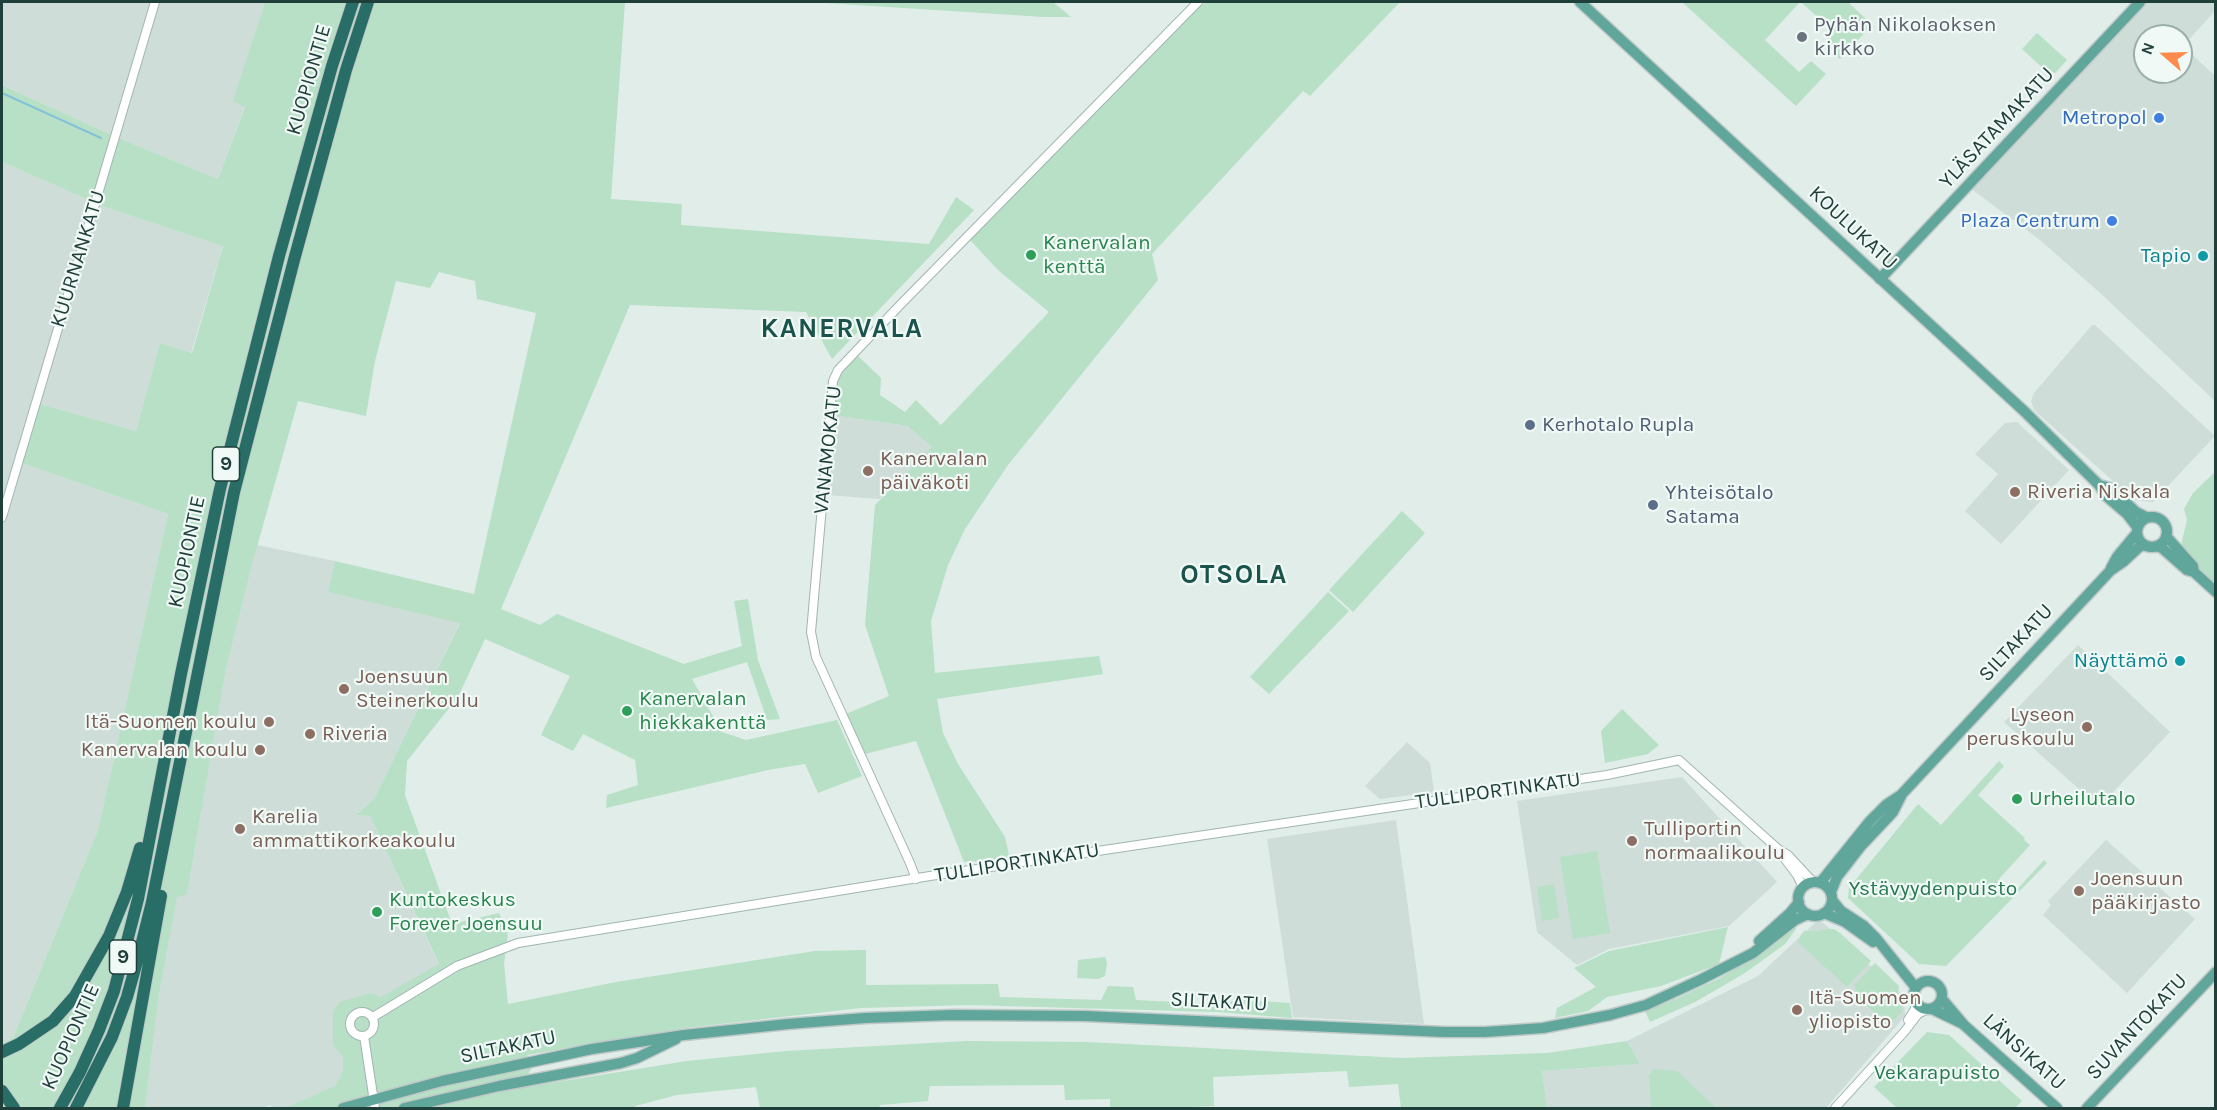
<!DOCTYPE html>
<meta charset="utf-8">
<style>
body{margin:0}
#map{position:relative;width:2217px;height:1110px;overflow:hidden;background:#e0ede8;font-family:Karla,sans-serif}
canvas{display:block}
.frame{position:absolute;inset:0;border:3px solid #1f3f3a;pointer-events:none}
.north{position:absolute;left:2133px;top:24px;width:60px;height:60px;box-sizing:border-box;background:#f1f9f6;border:2px solid #9dafab;border-radius:50%;rotate:290deg;font-size:16px;font-weight:700;line-height:24px;text-align:center;color:#1f3f3a}
.north::after{content:'';display:block;margin:auto;width:21px;height:27px;background:#fe8a4d;clip-path:polygon(50% 0,100% 100%,50% 72%,0 100%)}
</style>
<div id="map">
<canvas width="2217" height="1110"></canvas>
<div class="frame"></div>
<div class="north">N</div>
</div>
<script>
const c = document.querySelector('canvas').getContext('2d');
c.lineJoin = 'round';
function fillPath(path, color) { c.fillStyle = color; c.fill(path, 'evenodd'); }
const toPath = rows => new Path2D(rows.map(r => 'M' + r).join(''));
function trace(path, color, width, dash) { c.strokeStyle = color; c.lineWidth = width; c.lineCap = dash ? 'butt' : 'round'; c.setLineDash(dash || []); c.stroke(path); }
function write(font, color, halo, rows, align = 'center') {
  c.font = font + ' Karla,sans-serif'; c.lineWidth = 4.5; c.setLineDash([]); c.textBaseline = 'middle'; c.strokeStyle = halo; c.fillStyle = color; for (const [text, x, y, turn = 0] of rows) {
    c.save(); c.translate(x, y); c.rotate((+turn || 0) * Math.PI / 180); c.textAlign = isNaN(turn) ? turn : align; if (halo) c.strokeText(text, 0, 0); c.fillText(text, 0, 0); c.restore();
  }
}
fillPath(toPath([
 [2,2,265,2,234,101,245,106,218,179,114,136,2,85],
 [2145,2,2215,2,2215,11,2183,46,2215,76,2215,401,2098,291,2040,240,1970,188],
 [2145,36,2181,36,2181,72,2145,72],
 [2,162,105,207,223,245,191,353,160,343,136,431,36,403,19,462,168,514,98,830,13,1038,2,1043],
 [2092,325,2095,325,2215,436,2153,502,2134,500,2034,410,2031,401,2034,393],
 [832,415,908,426,933,447,880,499,826,495],
 [2017,422,2069,470,2001,544,1965,511,1998,474,1975,454,2005,423],
 [257,545,335,561,328,592,460,622,374,799,356,815,370,816,439,965,381,998,343,1057,343,1071,335,1087,285,1108,273,1108,270,1105,262,1108,145,1108,159,995,177,896,187,893,226,669],
 [2078,645,2170,732,2099,807,2004,722],
 [1407,742,1430,763,1434,792,1380,799,1365,786],
 [1682,777,1777,882,1729,926,1609,949,1577,965,1537,932,1517,801],
 [1396,820,1424,1024,1293,1017,1267,839],
 [2106,840,2195,919,2127,993,2043,915,2051,905,2048,901],
 [1819,919,1904,996,1905,1016,1826,1108,1547,1108,1542,1071,1640,1064,1627,1041,1758,976]
]), '#ceddd8');
fillPath(toPath([
 [265,2,625,2,611,199,682,204,681,225,929,244,956,197,974,210,832,359,806,312,630,305,501,609,540,625,557,614,684,664,742,646,734,601,748,599,758,660,780,719,767,720,747,662,692,679,722,732,746,740,837,720,862,776,818,793,805,764,768,770,606,808,607,795,638,785,635,760,583,734,573,751,541,735,570,676,485,639,458,697,407,761,405,795,452,924,499,913,508,935,504,963,508,1004,616,982,815,951,866,950,866,985,998,984,1000,997,1101,1000,1108,986,1133,987,1136,1000,1215,1004,1244,1000,1290,1003,1292,1018,1218,1012,969,1005,861,1008,686,1028,527,1055,534,1064,520,1088,687,1061,786,1051,966,1041,1087,1042,1402,1058,1547,1053,1627,1041,1640,1064,1542,1071,1547,1108,1401,1108,1398,1084,1349,1087,1347,1071,1213,1077,1214,1106,1161,1108,1110,1108,1110,1099,1065,1100,1064,1085,930,1086,928,1101,880,1105,879,1108,760,1108,756,1087,677,1095,635,1106,635,1108,285,1108,335,1086,343,1071,343,1057,333,1045,333,1011,340,1002,371,993,381,997,439,964,370,816,356,815,374,799,460,623,328,592,335,561,474,594,536,313,477,299,475,281,439,272,430,288,396,281,375,361,366,416,298,401,253,561,226,669,187,894,177,897,159,995,145,1108,2,1108,2,1043,13,1038,98,830,168,514,19,462,36,403,136,431,160,343,192,353,223,246,105,207,2,162,2,85,114,136,218,179,245,107,233,101],
 [810,2,1053,2,1071,17,1044,17],
 [1206,2,1400,2,1310,96,1303,91,1152,254,1158,280,1008,465,965,529,948,565,931,621,935,673,1099,656,1103,674,937,699,943,733,958,764,1005,837,1010,859,964,862,916,741,865,754,846,714,889,696,865,625,875,505,932,447,908,426,832,415,834,387,842,372,857,355,881,378,880,395,905,412,916,400,941,425,1049,312,999,271,970,240,1192,13],
 [1682,2,1800,2,1765,40,1799,72,1811,61,1826,74,1796,106],
 [1801,2,1848,2,1872,25,1840,59,1825,45,1835,33],
 [2037,33,2067,60,2055,73,2046,71,2022,49],
 [2215,472,2215,583,2180,550,2187,520,2184,509,2193,493],
 [1402,511,1425,533,1353,612,1329,590],
 [1328,592,1349,611,1269,694,1250,677],
 [1622,709,1659,745,1648,754,1605,763,1601,731],
 [1999,761,2004,766,1978,795,2025,838,2024,840,2030,845,1999,879,2014,893,2044,860,2047,863,1946,966,1919,964,1848,898,1849,888,1918,804,1941,825],
 [1597,851,1610,933,1573,939,1560,857],
 [1554,884,1559,918,1542,921,1537,887],
 [1794,925,1796,929,1785,944,1745,973,1695,1002,1650,1022,1645,1011,1676,999,1720,978,1760,953],
 [1728,927,1719,964,1661,986,1607,997,1588,1011,1555,1018,1557,1008,1596,987,1574,968,1609,951],
 [1826,929,1834,929,1840,933,1871,961,1847,987,1798,942,1800,936,1804,931,1818,931],
 [1105,957,1107,963,1105,976,1098,979,1077,978,1078,960],
 [1875,963,1899,986,1898,995,1857,992,1854,986],
 [1854,996,1899,999,1902,1011,1886,1029,1884,1026,1886,1023,1861,1000,1858,1003,1853,999],
 [1927,1032,1949,1035,2022,1101,2015,1108,1897,1108,1874,1087],
 [1654,1069,1677,1071,1715,1107,1714,1108,1651,1108,1649,1075]
]), '#b7e0c6');
trace(toPath([
 [2,93,101,138]
]), '#83c2d7', 2);
const minor = toPath([
 [2,517,155,2],
 [1782,855,1797,875,1803,887],
 [916,879,910,863,816,657,811,632,833,381,838,370,901,304,1198,2],
 '350 1024a12 12 0 1 1 24 0a12 12 0 1 1-24 0Z',
 [373,1017,457,966,518,943,930,876,1607,775,1679,760,1778,849,1788,855,1813,882],
 [1908,1020,1915,1009,1915,1002],
 [364,1036,375,1108],
 [1835,1108,1905,1031,1918,1014,1928,1009]
]);
const major = toPath([
 [1580,2,2024,411,2099,485,2105,495,2127,514,2137,527],
 [1880,279,2140,2],
 [2099,485,2111,488,2136,512,2146,517],
 '2137 532a15 15 0 1 1 30 0a15 15 0 1 1-30 0Z',
 [2166,536,2193,566,2194,572,2216,592],
 [2157,546,2162,548,2187,570,2194,572],
 [2111,568,2117,557,2136,534],
 '1798 899a17 17 0 1 1 34 0a17 17 0 1 1-34 0Z',
 [1820,883,1870,821,1886,805,1901,795,2110,571,2123,562,2138,548,2143,545],
 [1831,892,1837,877,1861,846,1893,812,1901,796],
 [1832,900,1841,911,1864,926,1876,938,1916,988],
 [1824,913,1845,922,1873,942],
 [1759,941,1790,913,1799,902],
 '1914 995a14 14 0 1 1 28 0a14 14 0 1 1-28 0Z',
 [1942,999,1964,1025,2057,1108],
 [1932,1009,1961,1023],
 [343,1108,442,1081,592,1049,684,1035,788,1024,865,1018,953,1015,1085,1016,1444,1032,1485,1032,1543,1028,1610,1015,1646,1005,1700,980,1753,953,1795,920,1808,914],
 [404,1108,499,1086,621,1063,637,1058,676,1039],
 [2087,1108,2216,972]
]);
const highway = toPath([
 [2,1052,19,1044,53,1021,75,996,109,936,127,892,140,848],
 [2,1091,14,1108],
 [60,1108,80,1072,99,1030,114,991,124,953,138,899,181,674,220,489,279,256,332,66,353,2],
 [76,1108,112,1037,127,997,138,958,152,902,234,492,294,260,346,70,368,2],
 [123,1108,161,896]
]);
trace(minor, '#a2b5b0', 10);
trace(major, '#c0c9c8', 13);
trace(highway, '#c0c9c8', 14);
trace(minor, '#fff', 8);
trace(major, '#61a69b', 10);
trace(highway, '#286e66', 12);
for (const [x, y, r, color] of [
 [1802,37,6,"#6b7280"],
 [2159,118,6,"#3f7fe0"],
 [2112,221,6,"#3f7fe0"],
 [1031,255,6,"#2e9e5b"],
 [2203,256,6,"#0f9aa8"],
 [1530,425,6,"#5c6f8a"],
 [868,471,6,"#8d6e63"],
 [2015,492,6,"#8d6e63"],
 [1653,505,6,"#5c6f8a"],
 [2180,661,6,"#0f9aa8"],
 [344,689,6,"#8d6e63"],
 [627,711,6,"#2e9e5b"],
 [269,722,6,"#8d6e63"],
 [2087,727,6,"#8d6e63"],
 [310,734,6,"#8d6e63"],
 [260,750,6,"#8d6e63"],
 [2017,799,6,"#2e9e5b"],
 [240,829,6,"#8d6e63"],
 [1632,841,6,"#8d6e63"],
 [2079,891,6,"#8d6e63"],
 [377,912,6,"#2e9e5b"],
 [1797,1010,6,"#8d6e63"]
]) { const dot = new Path2D(); dot.arc(x, y, r, 0, 2 * Math.PI); c.fillStyle = color; c.fill(dot); trace(dot, '#f1f9f6', 2); }
for (const [x, y, w] of [
 [226,464,27],
 [123,957,27]
]) { const box = new Path2D(); box.roundRect(x - w / 2, y - 17, w, 34, 4.5); c.fillStyle = '#f1f9f6'; c.fill(box); trace(box, '#1f3f3a', 1.5); }
write('bold 20px', '#1f3f3a', null, [
 ["9",226,464],
 ["9",123,957]
]);
write('21px', '#5b616d', '#f1f9f6', [
 ["Pyhän Nikolaoksen",1814,25],
 ["kirkko",1814,49]
], 'left');
write('21px', '#1f3f3a', '#f1f9f6', [
 ["KUOPIONTIE",309,80,-74],
 ["YLÄSATAMAKATU",1997,128,-47],
 ["KOULUKATU",1853,228,43],
 ["KUURNANKATU",78,259,-73],
 ["VANAMOKATU",828,450,-84],
 ["KUOPIONTIE",187,552,-78],
 ["SILTAKATU",2016,643,-47],
 ["TULLIPORTINKATU",1498,791,-8],
 ["TULLIPORTINKATU",1017,863,-9],
 ["SILTAKATU",1219,1002,3],
 ["SUVANTOKATU",2137,1027,-47],
 ["KUOPIONTIE",71,1037,-66],
 ["SILTAKATU",508,1047,-12],
 ["LÄNSIKATU",2024,1052,42]
]);
write('21px', '#366cbe', '#f1f9f6', [
 ["Metropol",2147,118],
 ["Plaza Centrum",2100,221]
], 'right');
write('21px', '#27864d', '#f1f9f6', [
 ["Kanervalan",1043,243],
 ["kenttä",1043,267],
 ["Kanervalan",639,699],
 ["hiekkakenttä",639,723],
 ["Urheilutalo",2029,799],
 ["Kuntokeskus",389,900],
 ["Forever Joensuu",389,924]
], 'left');
write('21px', '#0d838f', '#f1f9f6', [
 ["Tapio",2191,256],
 ["Näyttämö",2168,661]
], 'right');
write('21px', '#4e5e75', '#f1f9f6', [
 ["Kerhotalo Rupla",1542,425],
 ["Yhteisötalo",1665,493],
 ["Satama",1665,517]
], 'left');
write('21px', '#785e54', '#f1f9f6', [
 ["Kanervalan",880,459],
 ["päiväkoti",880,483],
 ["Riveria Niskala",2027,492],
 ["Joensuun",356,677],
 ["Steinerkoulu",356,701],
 ["Lyseon",2075,715,"right"],
 ["peruskoulu",2075,739,"right"],
 ["Itä-Suomen koulu",257,722,"right"],
 ["Riveria",322,734],
 ["Kanervalan koulu",248,750,"right"],
 ["Karelia",252,817],
 ["ammattikorkeakoulu",252,841],
 ["Tulliportin",1644,829],
 ["normaalikoulu",1644,853],
 ["Joensuun",2091,879],
 ["pääkirjasto",2091,903],
 ["Itä-Suomen",1809,998],
 ["yliopisto",1809,1022]
], 'left');
write('21px', '#26794f', '#f1f9f6', [
 ["Ystävyydenpuisto",1933,889],
 ["Vekarapuisto",1937,1073]
]);
c.letterSpacing = '1.5px';
write('bold 27px', '#19534b', '#f1f9f6', [
 ["KANERVALA",842,329],
 ["OTSOLA",1234,575]
]);
c.letterSpacing = '0px';
</script>
